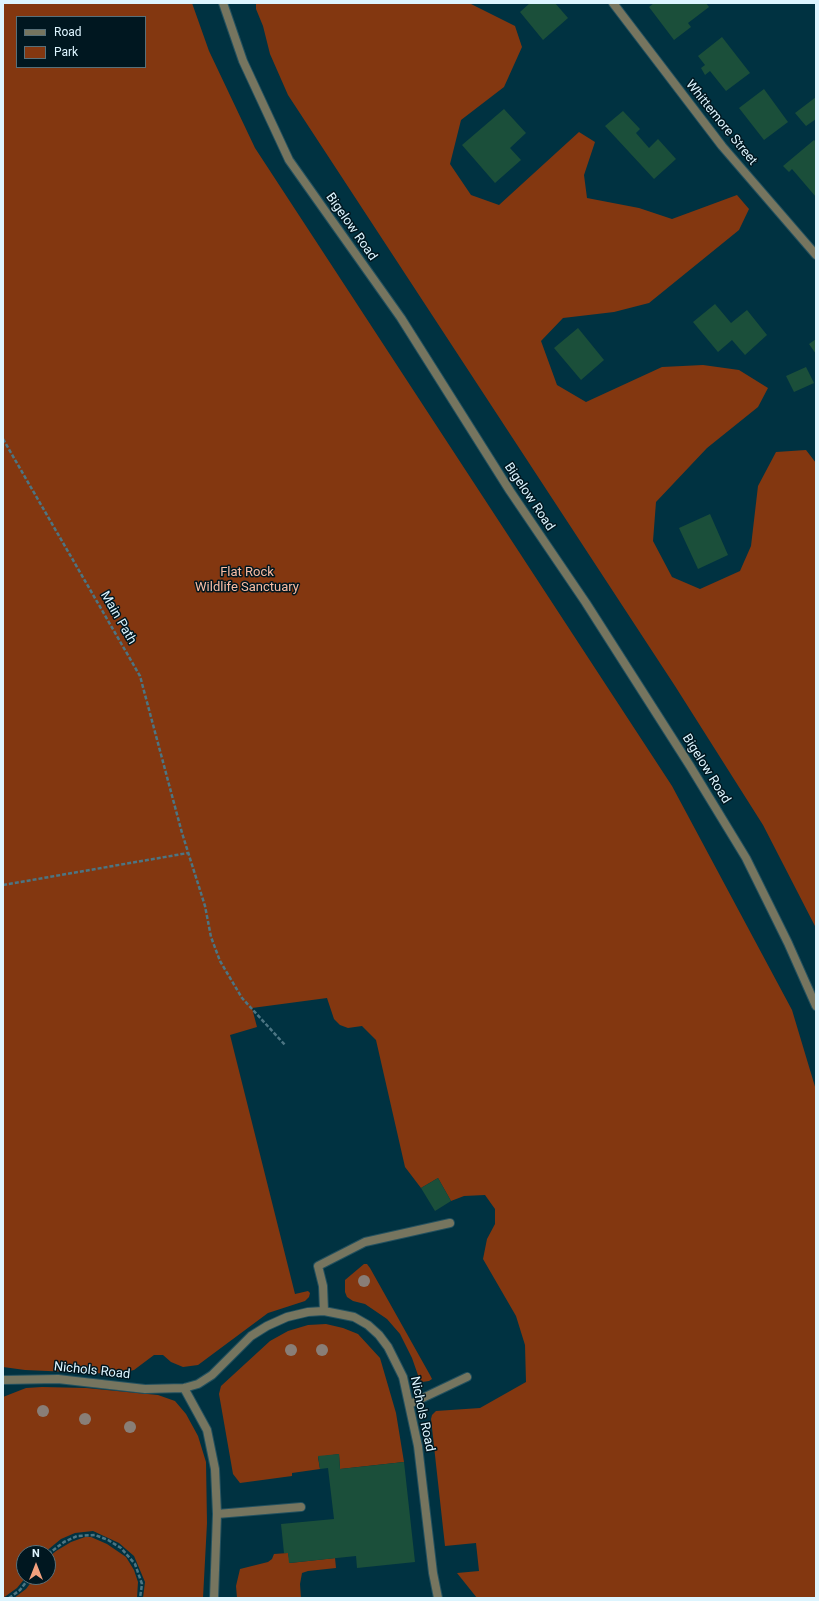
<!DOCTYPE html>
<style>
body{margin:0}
#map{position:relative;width:819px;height:1601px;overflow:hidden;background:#003241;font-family:Roboto,sans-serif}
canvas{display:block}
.frame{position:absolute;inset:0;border:4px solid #ddf5ff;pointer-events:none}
.legend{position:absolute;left:16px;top:16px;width:130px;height:52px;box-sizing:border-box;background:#001720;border:1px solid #587079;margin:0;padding:5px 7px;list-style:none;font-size:12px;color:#ddf5ff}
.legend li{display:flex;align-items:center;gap:8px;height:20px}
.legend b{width:20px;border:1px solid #587079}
.north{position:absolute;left:16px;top:1545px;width:40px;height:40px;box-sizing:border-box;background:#001720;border:1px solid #587079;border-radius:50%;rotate:0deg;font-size:11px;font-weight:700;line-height:16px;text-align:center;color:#ddf5ff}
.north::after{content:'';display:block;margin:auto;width:14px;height:18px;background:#f2a17e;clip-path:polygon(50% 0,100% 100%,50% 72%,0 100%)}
</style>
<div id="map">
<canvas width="819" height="1601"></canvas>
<div class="frame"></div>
<ul class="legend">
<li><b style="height:5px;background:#76755f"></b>Road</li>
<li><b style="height:11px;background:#833710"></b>Park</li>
</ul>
<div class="north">N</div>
</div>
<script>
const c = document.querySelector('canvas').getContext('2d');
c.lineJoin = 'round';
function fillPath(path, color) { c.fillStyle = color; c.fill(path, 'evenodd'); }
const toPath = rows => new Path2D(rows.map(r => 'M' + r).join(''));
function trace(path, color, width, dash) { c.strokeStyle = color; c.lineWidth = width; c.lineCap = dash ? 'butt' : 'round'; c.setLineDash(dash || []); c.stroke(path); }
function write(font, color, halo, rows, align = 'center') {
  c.font = font + ' Roboto,sans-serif'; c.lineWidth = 3; c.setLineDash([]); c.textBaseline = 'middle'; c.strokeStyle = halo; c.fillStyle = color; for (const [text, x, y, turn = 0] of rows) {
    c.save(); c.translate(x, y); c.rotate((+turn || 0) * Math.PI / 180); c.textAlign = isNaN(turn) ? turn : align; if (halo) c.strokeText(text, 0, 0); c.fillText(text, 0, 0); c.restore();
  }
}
fillPath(toPath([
 [3,3,192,3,209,51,255,148,672,786,792,1010,816,1090,816,1598,477,1598,457,1573,479,1571,476,1543,445,1546,431,1419,432,1415,436,1411,480,1408,526,1382,525,1345,516,1316,483,1259,487,1239,495,1224,495,1209,485,1195,464,1196,451,1201,438,1178,421,1188,405,1167,376,1040,362,1026,348,1028,340,1025,334,1019,327,998,252,1008,257,1027,230,1035,295,1294,308,1291,310,1293,309,1297,305,1301,268,1313,198,1365,183,1367,171,1362,163,1355,154,1355,134,1370,116,1374,25,1370,3,1367],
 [17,17,145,17,145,67,17,67],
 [256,3,469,3,515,26,522,47,504,87,461,120,450,164,471,195,499,205,579,132,595,142,584,175,587,198,639,208,672,219,737,195,749,209,739,230,649,303,614,312,563,318,541,341,557,385,586,402,662,367,703,365,739,370,768,388,758,407,707,448,656,502,653,541,672,577,700,589,740,571,751,546,758,486,776,452,806,450,816,463,816,928,763,825,675,686,288,95,270,54,263,26,256,9],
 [364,1264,367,1264,370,1268,430,1375,432,1379,429,1381,422,1382,419,1378,412,1358,400,1334,387,1319,365,1304,353,1301,347,1297,345,1292,345,1280],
 [326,1324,343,1328,358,1334,380,1358,396,1413,404,1462,340,1469,339,1454,318,1457,320,1469,292,1473,292,1476,240,1483,233,1474,219,1394,221,1386,270,1341,288,1331,308,1325],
 [42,1387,86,1388,158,1395,175,1401,186,1414,198,1436,206,1462,207,1523,203,1598,143,1598,145,1582,134,1556,119,1543,93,1531,75,1533,61,1539,44,1553,24,1553,24,1577,26,1577,17,1588,3,1598,3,1397,26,1388],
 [85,1537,91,1537,107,1544,126,1557,134,1570,138,1582,137,1598,14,1598,26,1589,35,1577,48,1577,48,1558,56,1551,71,1542],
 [288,1553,290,1563,335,1558,336,1568,308,1571,302,1573,300,1584,301,1598,237,1598,236,1586,240,1569,268,1562,272,1559,274,1554]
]), '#833710');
fillPath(toPath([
 [530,3,555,3,568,18,543,40,520,12],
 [654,3,706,3,709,7,688,23,691,27,674,40,649,7],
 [722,37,750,73,726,91,710,71,705,75,701,68,705,65,698,56],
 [764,89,788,122,764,140,739,108],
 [816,97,816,119,806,126,795,113],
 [504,109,526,133,510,148,521,160,495,183,462,145],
 [623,111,640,129,636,133,649,148,658,139,676,159,654,179,605,126],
 [814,140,816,142,816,197,792,169,789,172,783,166],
 [715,304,731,323,747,310,767,335,745,355,732,340,718,352,693,322],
 [578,328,604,360,581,380,554,348],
 [816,339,816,354,809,344],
 [806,367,814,383,794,392,786,376],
 [710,514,728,555,698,569,679,528],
 [438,1178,451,1201,435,1211,421,1188],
 [339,1454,340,1469,404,1462,415,1562,357,1568,356,1556,289,1563,288,1553,284,1553,281,1524,334,1519,328,1468,320,1469,318,1456]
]), '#1b4f3a');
const lane = toPath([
 [324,1311,323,1286,318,1266,365,1242,450,1223],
 [3,1380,58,1379,145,1389,184,1388,198,1384,212,1375,251,1336,267,1326,287,1317,308,1312,324,1311,354,1317,368,1325,379,1335,388,1347,403,1377,418,1446,433,1573,438,1598],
 [184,1388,207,1430,215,1469,217,1514,214,1598],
 [410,1404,467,1377],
 [217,1514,301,1507]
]);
const street = toPath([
 [223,3,243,61,289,160,401,318,510,491,586,603,690,766,746,858,788,943,816,1006],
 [613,3,722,146,816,255]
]);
trace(lane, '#23515f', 10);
trace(street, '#23515f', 10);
trace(toPath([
 [3,439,140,676,182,833,205,906,211,937,220,961,242,998,285,1045],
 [3,885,188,853],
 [48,1554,64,1542,77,1536,95,1535,108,1540,121,1548,135,1564,142,1584,140,1598],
 [9,1598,20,1590,30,1577]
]), '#4c7583', 2.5, [4, 2]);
trace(lane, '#76755f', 8);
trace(street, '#76755f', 8);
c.fillStyle = '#897e77';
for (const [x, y] of [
 [364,1281],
 [291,1350],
 [322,1350],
 [43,1411],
 [85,1419],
 [130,1427]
]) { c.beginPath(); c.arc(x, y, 6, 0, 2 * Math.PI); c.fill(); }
write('13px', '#ddf5ff', '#001720', [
 ["Whittemore Street",721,123,51],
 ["Bigelow Road",351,227,55],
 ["Bigelow Road",529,497,56],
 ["Main Path",118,618,60],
 ["Bigelow Road",706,769,58],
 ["Nichols Road",92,1371,6],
 ["Nichols Road",422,1414,78]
]);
write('13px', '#f9bda4', '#001720', [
 ["Flat Rock",247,573],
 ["Wildlife Sanctuary",247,588]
]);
</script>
